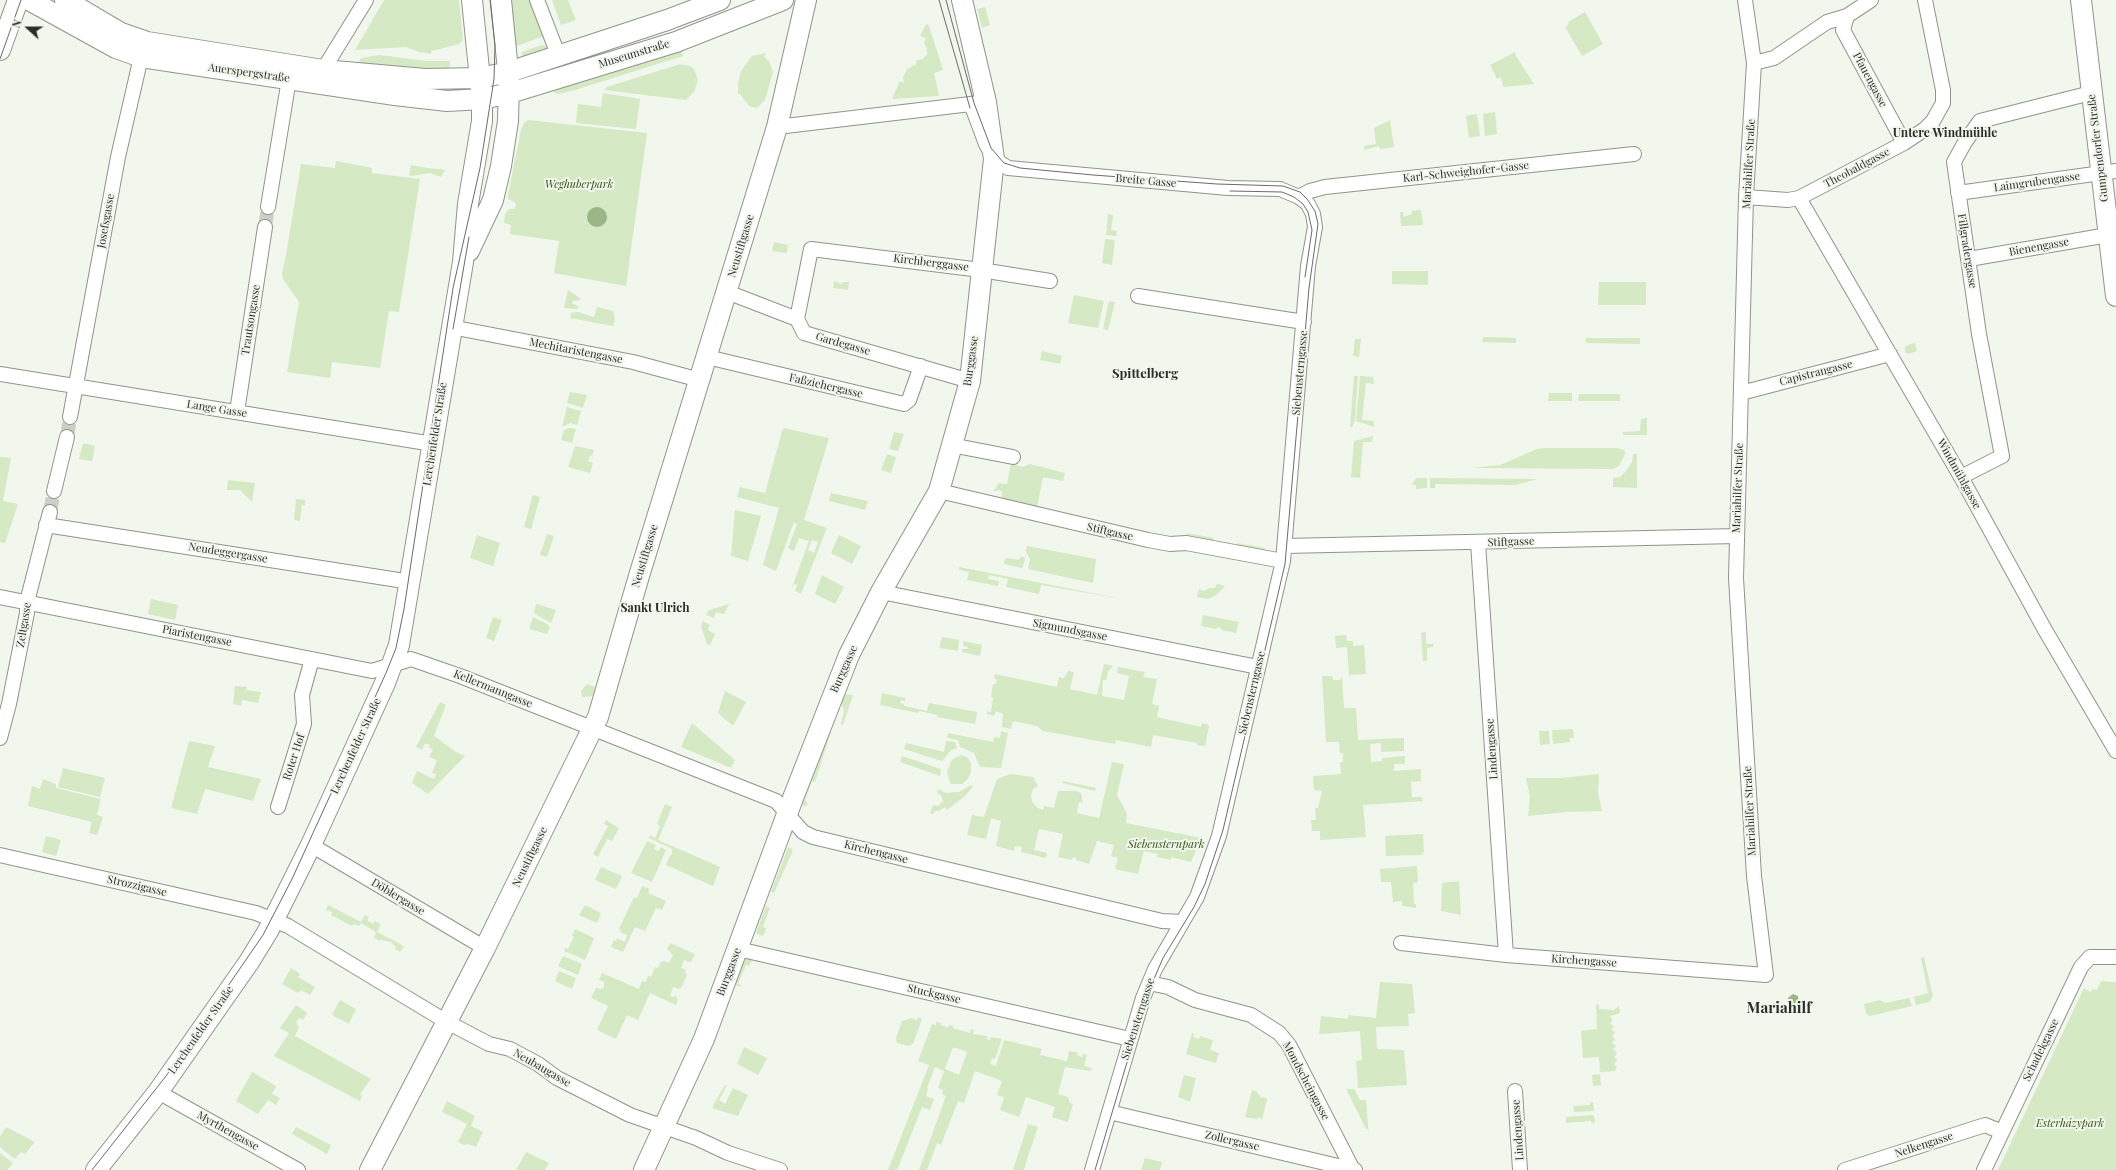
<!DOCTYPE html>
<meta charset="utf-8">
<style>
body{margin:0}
#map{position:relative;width:2116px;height:1170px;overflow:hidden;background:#f2f7ee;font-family:"Playfair Display",serif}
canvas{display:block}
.north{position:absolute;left:8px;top:8px;width:40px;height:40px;-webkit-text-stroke:3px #f2f7ee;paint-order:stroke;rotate:291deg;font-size:11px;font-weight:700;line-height:16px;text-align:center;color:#2b2d2a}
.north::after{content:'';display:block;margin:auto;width:14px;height:18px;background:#2b2d2a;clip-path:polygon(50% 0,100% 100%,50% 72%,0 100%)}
</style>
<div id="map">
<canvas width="2116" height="1170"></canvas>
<div class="north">N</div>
</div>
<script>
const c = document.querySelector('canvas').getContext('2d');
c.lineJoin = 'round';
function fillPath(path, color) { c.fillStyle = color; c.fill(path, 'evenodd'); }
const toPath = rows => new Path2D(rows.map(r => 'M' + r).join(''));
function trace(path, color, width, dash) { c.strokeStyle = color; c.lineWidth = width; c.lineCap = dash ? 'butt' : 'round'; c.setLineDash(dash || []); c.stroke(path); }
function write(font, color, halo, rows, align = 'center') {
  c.font = font + ' "Playfair Display",serif'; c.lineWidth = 4; c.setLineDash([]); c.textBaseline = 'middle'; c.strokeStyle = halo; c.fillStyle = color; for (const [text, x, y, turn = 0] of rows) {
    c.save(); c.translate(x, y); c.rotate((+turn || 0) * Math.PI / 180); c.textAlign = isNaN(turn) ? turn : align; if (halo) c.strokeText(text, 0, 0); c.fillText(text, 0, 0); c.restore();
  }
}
fillPath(toPath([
 [384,0,459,0,463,40,459,44,432,51,430,54,423,52,422,53,406,47,355,50],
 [505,0,530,0,544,36,511,48],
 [552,0,568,0,576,20,561,25],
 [985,7,990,25,982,28,977,9],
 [1585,12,1603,44,1582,56,1565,27,1569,24,1568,22],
 [927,24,929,26,943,70,934,73,939,96,892,99,900,81,904,83,903,77,908,68,910,69,912,65,915,66,917,60,923,59,927,54,927,49,924,43,926,38,920,36,925,26],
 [541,45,547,46,548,50,522,60,522,52],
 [681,50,683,56,575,90,558,94,554,93,555,89],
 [1515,52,1516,56,1534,84,1503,87,1501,77,1497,79,1490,65],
 [766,53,764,57,769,61,773,72,765,100,757,108,749,106,740,94,738,94,738,83,741,71,752,56],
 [379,55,426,61,450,61,450,70,357,65,361,58],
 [680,64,690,66,694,69,698,80,694,92,686,100,604,90,607,87],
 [603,93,640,99,636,129,576,123,578,104,601,107],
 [1495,112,1497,134,1485,136,1483,114],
 [1477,114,1480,136,1469,138,1466,116],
 [528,120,647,133,626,286,554,273,559,241,510,234,511,225,504,223,505,214,509,209,515,209,516,203,508,199,508,195,521,130,524,123],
 [1390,120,1394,147,1380,149,1379,146,1364,150,1364,146,1376,144,1374,128],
 [336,161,372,168,372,173,420,179,399,312,389,311,380,368,332,362,330,378,287,372,299,302,283,279,282,273,286,255,301,164,335,168],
 [411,165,428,168,445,170,441,177,430,173,411,176,409,175],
 [1421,210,1423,225,1401,226,1400,212,1403,212,1404,217,1412,214,1411,211],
 [1108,214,1113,215,1111,230,1117,231,1116,236,1106,235],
 [1105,239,1115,240,1112,265,1102,263],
 [774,242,788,245,787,253,772,251],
 [1392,271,1428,271,1428,285,1392,284],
 [834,281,842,284,842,282,849,282,848,290,833,288],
 [1599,282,1646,282,1646,305,1598,305],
 [568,290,580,298,580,300,573,301,572,303,579,307,577,309,564,308],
 [1074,295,1104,301,1098,328,1068,323],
 [1109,301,1115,302,1108,330,1103,329],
 [597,307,613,311,615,320,613,326,570,318,571,313,578,312,594,317],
 [1483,337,1516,338,1516,343,1482,342],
 [1586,338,1640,338,1640,344,1586,343],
 [1355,339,1361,339,1359,357,1353,356],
 [1915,343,1917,351,1908,354,1905,352,1905,346],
 [1042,351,1062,356,1060,364,1040,360],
 [1354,376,1358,376,1355,420,1352,427,1350,427],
 [1360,376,1373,377,1374,384,1366,383,1362,420,1374,421,1374,427,1356,421],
 [570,392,587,395,583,408,567,403],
 [1549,393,1572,393,1572,401,1548,401],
 [1579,394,1620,394,1620,401,1578,401],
 [567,407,581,411,577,425,570,423,562,427],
 [1647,418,1647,435,1623,435,1623,432,1640,431,1641,419],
 [569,428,576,429,572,443,561,440,564,430],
 [783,428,829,438,804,520,827,528,801,594,795,591,797,585,794,584,791,590,809,541,799,538,794,551,788,548,797,524,794,522,776,571,763,565,779,508,737,497,740,487,765,493],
 [812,540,818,542,814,553,808,550],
 [894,432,904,434,898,451,889,449],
 [1373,436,1372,442,1363,442,1360,478,1351,477,1354,441],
 [83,443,95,446,92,461,79,459],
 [575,446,594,450,592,456,590,455,588,461,593,463,590,473,568,467],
 [1545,448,1617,448,1624,450,1625,454,1619,466,1613,469,1472,468,1500,465,1537,449],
 [887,454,896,457,891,473,881,470],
 [1633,454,1637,454,1637,488,1613,487,1613,478,1620,477,1626,471,1632,462],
 [0,457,11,458,3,501,18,504,5,543,0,542],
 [1011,464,1023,467,1030,464,1065,473,1063,481,1043,477,1037,508,1002,500,1002,492,999,490,993,492,999,483,1007,484],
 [1416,478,1427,478,1427,488,1416,489,1416,485,1412,485],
 [1430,478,1538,479,1515,485,1435,484,1435,488,1430,488],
 [228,480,255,483,252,502,240,490,227,490],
 [831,493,868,501,865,510,829,501],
 [533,495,540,497,531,529,524,527],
 [296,499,305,500,305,505,302,505,300,521,294,520],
 [735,510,761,516,748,561,731,556],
 [1187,533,1214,538,1213,543,1186,538],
 [547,534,554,536,547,557,540,555],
 [477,535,500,543,493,566,470,558],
 [839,535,861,546,852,564,831,553],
 [1237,543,1265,548,1264,553,1237,547],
 [1027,546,1096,559,1093,583,1028,569,1030,559,1026,552],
 [1021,557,1024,557,1025,560,1022,568,1004,564,1005,559,1007,558,1018,560],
 [959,567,1041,583,1128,600,1041,585,1039,594,1006,587,1008,579,989,575,988,579,999,581,998,586,967,580,969,572,959,570],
 [822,575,844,587,835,604,815,594],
 [1217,584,1225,586,1215,596,1207,599,1197,597,1199,589,1204,591,1209,588,1215,588],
 [151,599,178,605,175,620,148,614],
 [536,604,556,610,551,623,534,613],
 [729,604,724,614,716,612,714,618,706,615,709,610],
 [1203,615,1239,622,1236,633,1221,630,1221,628,1217,627,1216,629,1201,626],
 [493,617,502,620,494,641,486,638],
 [533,617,547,624,550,627,547,634,529,629],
 [703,621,710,625,708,630,715,634,710,645,707,644,701,626],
 [1426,632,1426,644,1433,644,1433,647,1427,648,1427,661,1423,661,1421,633],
 [1346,635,1347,641,1353,641,1353,646,1364,645,1366,674,1349,675,1347,647,1336,648,1335,636],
 [942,637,959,640,958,651,939,648],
 [963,641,982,645,980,656,962,652,962,649,967,649,968,647,963,646],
 [1104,664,1113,666,1108,671,1106,680,1103,680,1102,696,1124,700,1129,676,1117,673,1118,667,1145,672,1143,677,1157,679,1152,704,1159,706,1157,717,1201,727,1202,723,1207,724,1209,726,1205,746,1197,745,1197,743,1153,735,1151,747,1116,740,1115,744,1043,731,1037,726,1013,721,1011,729,1002,727,1003,714,996,711,994,716,987,714,987,711,991,712,993,698,991,697,993,684,996,684,997,680,994,678,995,674,1057,687,1059,677,1064,678,1068,671,1074,672,1070,689,1097,695],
 [1322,676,1332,676,1333,680,1340,680,1342,676,1344,708,1356,708,1358,740,1404,738,1404,751,1381,752,1381,743,1370,744,1371,762,1382,761,1382,758,1405,756,1405,764,1394,764,1394,771,1421,769,1421,781,1411,782,1412,797,1422,797,1423,801,1363,805,1366,837,1320,840,1320,831,1312,831,1311,820,1316,820,1315,808,1318,808,1322,791,1314,790,1313,776,1341,774,1340,762,1343,762,1343,753,1340,753,1339,742,1326,742],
 [587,684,595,687,593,696,582,697,581,691],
 [235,686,247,687,246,690,261,692,258,703,242,700,241,706,233,704],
 [725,691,746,702,733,726,718,713],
 [882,693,905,698,905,701,901,700,900,703,904,704,904,706,927,711,929,703,977,712,975,724,937,717,938,715,919,711,918,713,880,705],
 [841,694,853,695,843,725,841,724,844,711,840,698],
 [440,702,446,705,434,736,456,752,465,756,428,794,412,783,417,771,434,779,436,774,432,773,437,760,429,757,433,749,429,748,430,745,425,743,422,750,416,747],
 [692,723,735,760,731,768,681,747],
 [1573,729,1574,738,1570,738,1570,742,1553,744,1552,730],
 [828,731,831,732,815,782,812,781,805,800,808,804,804,807,801,802],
 [1001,731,1008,733,1001,768,980,767,974,753,960,747,958,740,947,738,948,733,993,742,994,737,1000,738],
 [1539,731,1549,731,1550,744,1540,745],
 [189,741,215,746,208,767,261,779,253,801,205,789,197,814,171,808],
 [946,741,955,742,957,748,951,750,942,761,904,749,906,743,944,752],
 [962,755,968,758,971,764,971,771,968,779,962,784,951,784,947,773,951,761,956,757],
 [902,756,941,769,940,776,900,762],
 [1112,762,1124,764,1117,795,1127,814,1126,823,1201,838,1191,862,1171,857,1171,860,1157,857,1158,854,1144,851,1138,874,1115,869,1118,858,1111,856,1114,845,1097,841,1089,864,1076,860,1076,858,1073,857,1072,860,1058,857,1063,834,1039,829,1034,850,1047,853,1046,858,1021,852,1022,847,1015,846,1014,851,996,846,1001,821,991,818,986,839,967,835,972,815,984,817,997,779,1011,774,1033,777,1038,786,1033,789,1031,795,1032,802,1038,808,1043,810,1044,806,1054,808,1058,791,1075,791,1081,793,1083,803,1079,802,1077,813,1099,818],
 [63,768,105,778,100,797,58,787],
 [1599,774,1598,793,1602,811,1567,812,1528,816,1530,797,1526,778,1561,778],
 [43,779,56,784,56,788,101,799,97,815,103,817,97,835,89,833,92,822,28,806,32,786,40,789],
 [1063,781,1096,788,1095,791,1062,783],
 [971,785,973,786,972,788,964,797,947,810,945,807,939,811,935,811,933,814,930,813,933,805,938,806,943,801,941,795,937,793,938,789,946,793,959,792],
 [665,804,672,807,658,840,720,867,713,886,666,865,670,855,672,855,672,849,649,838,650,835,655,838,660,826,657,824],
 [606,820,619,828,612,841,607,839,598,857,593,854,608,826,604,824],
 [1423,834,1424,852,1421,855,1386,856,1385,836],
 [46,836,61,840,56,856,42,852],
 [647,841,656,845,654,849,658,851,661,847,666,850,652,882,631,873],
 [788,847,793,850,774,893,771,892],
 [1417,866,1418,882,1413,883,1414,903,1416,905,1416,908,1402,906,1402,901,1393,902,1391,882,1381,882,1380,869],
 [601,867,622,876,616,889,595,880],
 [1459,881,1461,915,1441,911,1442,883],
 [642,886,650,889,648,893,666,901,662,910,656,908,645,931,635,927,623,952,611,947,614,940,616,941,617,938,625,942,627,935,620,932,621,930,619,929,634,897,637,898],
 [328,905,361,922,365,915,369,917,367,920,373,924,375,921,381,924,377,932,404,946,400,952,395,949,396,947,391,942,381,940,380,941,374,938,376,932,361,923,359,926,354,924,352,926,331,915,332,912,328,910,327,912,326,910],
 [585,905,601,913,597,923,579,915],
 [766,906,770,908,763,926,766,929,763,936,756,933],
 [575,929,594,938,585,960,564,951,565,948,568,949,574,937,572,935],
 [670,943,695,954,692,961,689,962,684,960,681,968,686,970,685,973,687,974,682,987,679,989,673,987,670,996,674,997,676,995,676,997,678,999,676,1005,650,993,638,1020,627,1015,616,1039,597,1030,608,1006,591,998,596,988,601,989,604,988,604,982,599,980,602,973,639,989,642,981,646,982,648,976,651,977,655,967,658,968,661,962,664,961,669,963,673,955,667,949],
 [563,956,582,964,578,975,558,966],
 [1924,957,1933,996,1929,1002,1916,1005,1914,997,1928,993,1921,958],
 [742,958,753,959,749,966,746,965,738,984,741,985,740,987,733,983],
 [291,968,300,974,298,977,315,987,310,995,301,990,298,993,282,984],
 [559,971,576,978,572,989,555,981],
 [2101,981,2116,982,2116,1170,1998,1170,2084,988,2091,992,2092,989,2097,990],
 [1380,982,1412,984,1415,1013,1408,1014,1409,1026,1376,1027,1377,1049,1404,1050,1407,1085,1358,1088,1356,1061,1362,1060,1360,1031,1319,1034,1321,1016,1348,1019,1348,1015,1376,1018],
 [1909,998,1912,1006,1870,1016,1866,1014,1864,1004,1880,1000,1885,1003],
 [340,1000,356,1009,349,1024,332,1015],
 [1596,1004,1599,1005,1599,1009,1614,1010,1619,1006,1620,1013,1610,1016,1613,1020,1610,1023,1614,1027,1611,1029,1615,1033,1612,1036,1615,1040,1612,1042,1616,1046,1613,1049,1617,1053,1614,1058,1617,1059,1614,1065,1617,1066,1615,1071,1600,1072,1599,1057,1583,1058,1581,1031,1597,1029],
 [296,1005,307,1013,303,1020,300,1018,296,1022,299,1027,295,1036,371,1079,360,1094,362,1096,360,1101,274,1056,289,1033,280,1028],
 [918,1017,922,1019,913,1044,908,1046,897,1043,896,1038,902,1021,912,1018,917,1020],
 [936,1022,941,1023,941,1025,948,1028,949,1025,953,1026,953,1028,970,1033,971,1029,974,1030,973,1034,987,1036,987,1039,990,1040,991,1037,1002,1039,995,1059,992,1058,990,1064,996,1066,1004,1040,1042,1049,1040,1055,1067,1061,1069,1051,1078,1053,1077,1055,1082,1057,1083,1054,1087,1055,1084,1066,1092,1068,1091,1071,1065,1067,1058,1094,1068,1097,1070,1103,1073,1104,1068,1122,1052,1117,1055,1107,1026,1097,1019,1117,1000,1110,1004,1097,997,1095,1002,1081,975,1071,964,1103,958,1101,941,1145,937,1143,927,1170,919,1170,946,1096,942,1094,943,1090,938,1088,944,1071,935,1067,927,1088,928,1089,926,1096,934,1099,930,1110,922,1107,898,1168,895,1170,888,1170,929,1065,918,1061,932,1024,936,1025],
 [953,1047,967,1052,959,1075,945,1069],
 [1192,1033,1194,1034,1193,1037,1199,1039,1200,1036,1213,1040,1210,1050,1219,1053,1216,1063,1186,1054],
 [744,1047,767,1058,758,1075,737,1064],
 [252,1072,276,1086,272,1094,280,1098,276,1105,268,1100,258,1114,236,1101],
 [1600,1074,1601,1085,1593,1086,1592,1075],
 [1184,1075,1196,1078,1190,1102,1178,1097],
 [727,1085,719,1100,725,1104,733,1088,748,1095,738,1116,712,1108,724,1086],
 [1346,1089,1354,1089,1360,1100,1366,1100,1369,1137,1368,1129,1366,1129],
 [1252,1090,1257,1092,1261,1098,1264,1097,1267,1099,1262,1120,1260,1118,1258,1117,1257,1119,1245,1117],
 [447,1101,475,1116,471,1126,483,1132,476,1147,468,1144,464,1145,458,1142,467,1124,442,1112],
 [1590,1102,1593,1102,1594,1111,1574,1112,1573,1106,1590,1105],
 [1594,1115,1595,1123,1591,1123,1591,1121,1566,1123,1566,1117],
 [1028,1124,1038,1127,1028,1156,1024,1170,1013,1170],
 [6,1127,35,1142,25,1154,21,1152,15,1159,0,1147,0,1137],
 [296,1127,331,1145,327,1154,292,1134],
 [526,1152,549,1163,545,1170,516,1170],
 [0,1153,13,1163,7,1170,0,1170],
 [1145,1158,1162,1162,1160,1170,1141,1170]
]), '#d4e9c4');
fillPath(toPath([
 '587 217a10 10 0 1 1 20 0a10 10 0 1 1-20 0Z',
 [1793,994,1798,996,1799,1005,1795,1009,1790,1007,1788,998]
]), '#9bb587');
trace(toPath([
 [265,227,268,207],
 [67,437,70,417],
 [50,512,54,491]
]), '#cacfc7', 14, [14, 7]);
const street = toPath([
 [537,0,559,57],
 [1847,16,1843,30,1904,143],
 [1754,63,1774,58,1827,22,1847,16,1871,0],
 [323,70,366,0],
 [971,104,986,144,994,159,1008,168,1228,188,1280,189,1299,197,1308,204,1313,214,1315,227,1308,266,1283,561,1219,836,1197,897,1155,969,1143,998,1092,1170],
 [777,127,979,103],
 [1958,193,2116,171],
 [1299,197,1310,191,1325,187,1634,154],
 [1746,197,1788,200,1799,198,1904,143,1925,129,1933,121,1943,103,1943,90,1925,0],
 [1799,198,1961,477,2045,630,2116,751],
 [268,207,289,79],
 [1969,259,2108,235],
 [727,292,797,319,804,333,970,381],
 [1138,296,1304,322],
 [797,319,811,249,981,270,1050,281],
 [451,327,633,362,700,380],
 [707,357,904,404,909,400,921,366],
 [0,374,433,444],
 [1741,393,1890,354],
 [237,412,265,227],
 [70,417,118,157,141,57],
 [951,445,1013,457],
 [1961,477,2002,456,1979,334,1954,162,1965,142,1980,121,2091,93],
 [54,491,67,437],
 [939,491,1148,540,1170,544,1186,543,1283,561],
 [46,525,411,582],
 [1478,543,1506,955],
 [1285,546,1737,536],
 [881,592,1258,667],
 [0,597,372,671,411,659,460,676,776,801,803,832,813,837,1162,921,1182,922],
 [0,738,9,704,27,613,27,602,50,512],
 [278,807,304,724,302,695,312,659],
 [311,845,485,948],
 [0,855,256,913,288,926,447,1022,489,1044,510,1049,538,1064,557,1078,630,1115,696,1138,728,1153,780,1170],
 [1401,943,1506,955,1766,975,1754,876,1736,578,1746,197,1754,63,1745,0],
 [738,949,1130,1039],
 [1149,983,1168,987,1195,1000,1251,1015,1279,1033,1289,1045,1353,1170],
 [1515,1091,1520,1170],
 [158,1092,298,1170],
 [1109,1112,1355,1170],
 [1845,1170,1985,1125,2002,1132],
 [1984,1170,2081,967,2090,957,2116,957]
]);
const secondary = toPath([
 [29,0,116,48,141,57,395,95,447,101,482,99,510,93,676,42,783,0],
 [65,0,121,33,147,42,323,70,425,79,480,78,509,72,667,20,720,0],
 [2081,0,2116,296],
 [0,50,18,0],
 [469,251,493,200,501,166,508,121,509,81,501,0],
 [96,1170,158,1092,249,962,268,931,311,845,385,683,399,645,463,262,468,204,482,121,482,99,472,0],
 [370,1170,485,948,598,717,639,576,777,127,806,0],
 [644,1170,704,1039,793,798,849,655,881,592,939,491,970,381,994,159,986,102,962,0]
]);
trace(street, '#8f948b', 16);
trace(secondary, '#8f948b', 22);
trace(street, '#fff', 14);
trace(secondary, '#fff', 20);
trace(toPath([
 [939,0,970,108],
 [946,0,974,103,991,148,1004,163,1020,168,1093,175,1217,184,1283,186,1300,192,1307,199,1315,211,1318,224,1309,288,1285,564,1223,830,1205,884,1194,907,1163,958,1147,995,1095,1170],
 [0,59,21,0],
 [1230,191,1282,192,1294,197,1303,204,1308,212,1312,230,1305,277],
 [453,329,469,237],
 [92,1170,166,1076,263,935,292,879,386,673,396,648,404,609,453,288,480,168,494,79,495,45,490,0]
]), '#696c67', 1);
write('11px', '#2b2d2a', '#f2f7ee', [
 ["Museumstraße",634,54,-17],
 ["Auerspergstraße",249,73,8],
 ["Pfauengasse",1870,80,62],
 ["Gumpendorfer Straße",2098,148,-97],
 ["Mariahilfer Straße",1749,164,-87],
 ["Theobaldgasse",1857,168,-28],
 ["Karl-Schweighofer-Gasse",1466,172,-6],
 ["Breite Gasse",1146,181,5],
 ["Laimgrubengasse",2037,182,-8],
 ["Josefsgasse",106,221,-80],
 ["Neustiftgasse",741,246,-73],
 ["Bienengasse",2039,247,-10],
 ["Fillgradergasse",1967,251,81],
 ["Kirchberggasse",931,263,7],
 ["Trautsongasse",251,320,-81],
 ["Gardegasse",843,344,16],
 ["Mechitaristengasse",576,351,11],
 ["Burggasse",971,361,-82],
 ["Siebensterngasse",1300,373,-85],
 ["Capistrangasse",1816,373,-14],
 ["Faßziehergasse",826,386,13],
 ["Lange Gasse",217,409,9],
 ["Lerchenfelder Straße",435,434,-81],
 ["Windmühlgasse",1959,474,61],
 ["Mariahilfer Straße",1738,488,-88],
 ["Stiftgasse",1110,532,13],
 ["Stiftgasse",1511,542,-2],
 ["Neudeggergasse",228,553,9],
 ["Neustiftgasse",645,556,-73],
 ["Zeltgasse",24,625,-81],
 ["Sigmundsgasse",1070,630,11],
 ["Piaristengasse",197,636,11],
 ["Burggasse",844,669,-66],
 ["Kellermanngasse",493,689,22],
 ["Siebensterngasse",1252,693,-77],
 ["Lerchenfelder Straße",356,746,-65],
 ["Lindengasse",1492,749,-94],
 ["Roter Hof",294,757,-72],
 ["Mariahilfer Straße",1750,811,-93],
 ["Kirchengasse",876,852,14],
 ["Neustiftgasse",530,857,-64],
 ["Strozzigasse",137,886,13],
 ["Döblergasse",398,897,31],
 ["Kirchengasse",1584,961,4],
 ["Burggasse",729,972,-69],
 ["Stuckgasse",934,994,13],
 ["Siebensterngasse",1138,1019,-72],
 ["Lerchenfelder Straße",201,1030,-55],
 ["Schadekgasse",2041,1050,-64],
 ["Neubaugasse",542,1068,30],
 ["Mondscheingasse",1306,1081,62],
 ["Lindengasse",1518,1130,-94],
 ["Myrthengasse",228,1131,29],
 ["Zollergasse",1232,1141,13],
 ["Nelkengasse",1924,1145,-18]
]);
write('italic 11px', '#32520e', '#f2f7ee', [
 ["Weghuberpark",579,185],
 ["Siebensternpark",1166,845],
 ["Esterházypark",2070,1124]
]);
write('bold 12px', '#2b2d2a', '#f2f7ee', [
 ["Untere Windmühle",1945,133],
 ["Sankt Ulrich",655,608]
]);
write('bold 13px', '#2b2d2a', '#f2f7ee', [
 ["Spittelberg",1145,374]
]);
write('bold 15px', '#2b2d2a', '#f2f7ee', [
 ["Mariahilf",1779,1008]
]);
</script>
